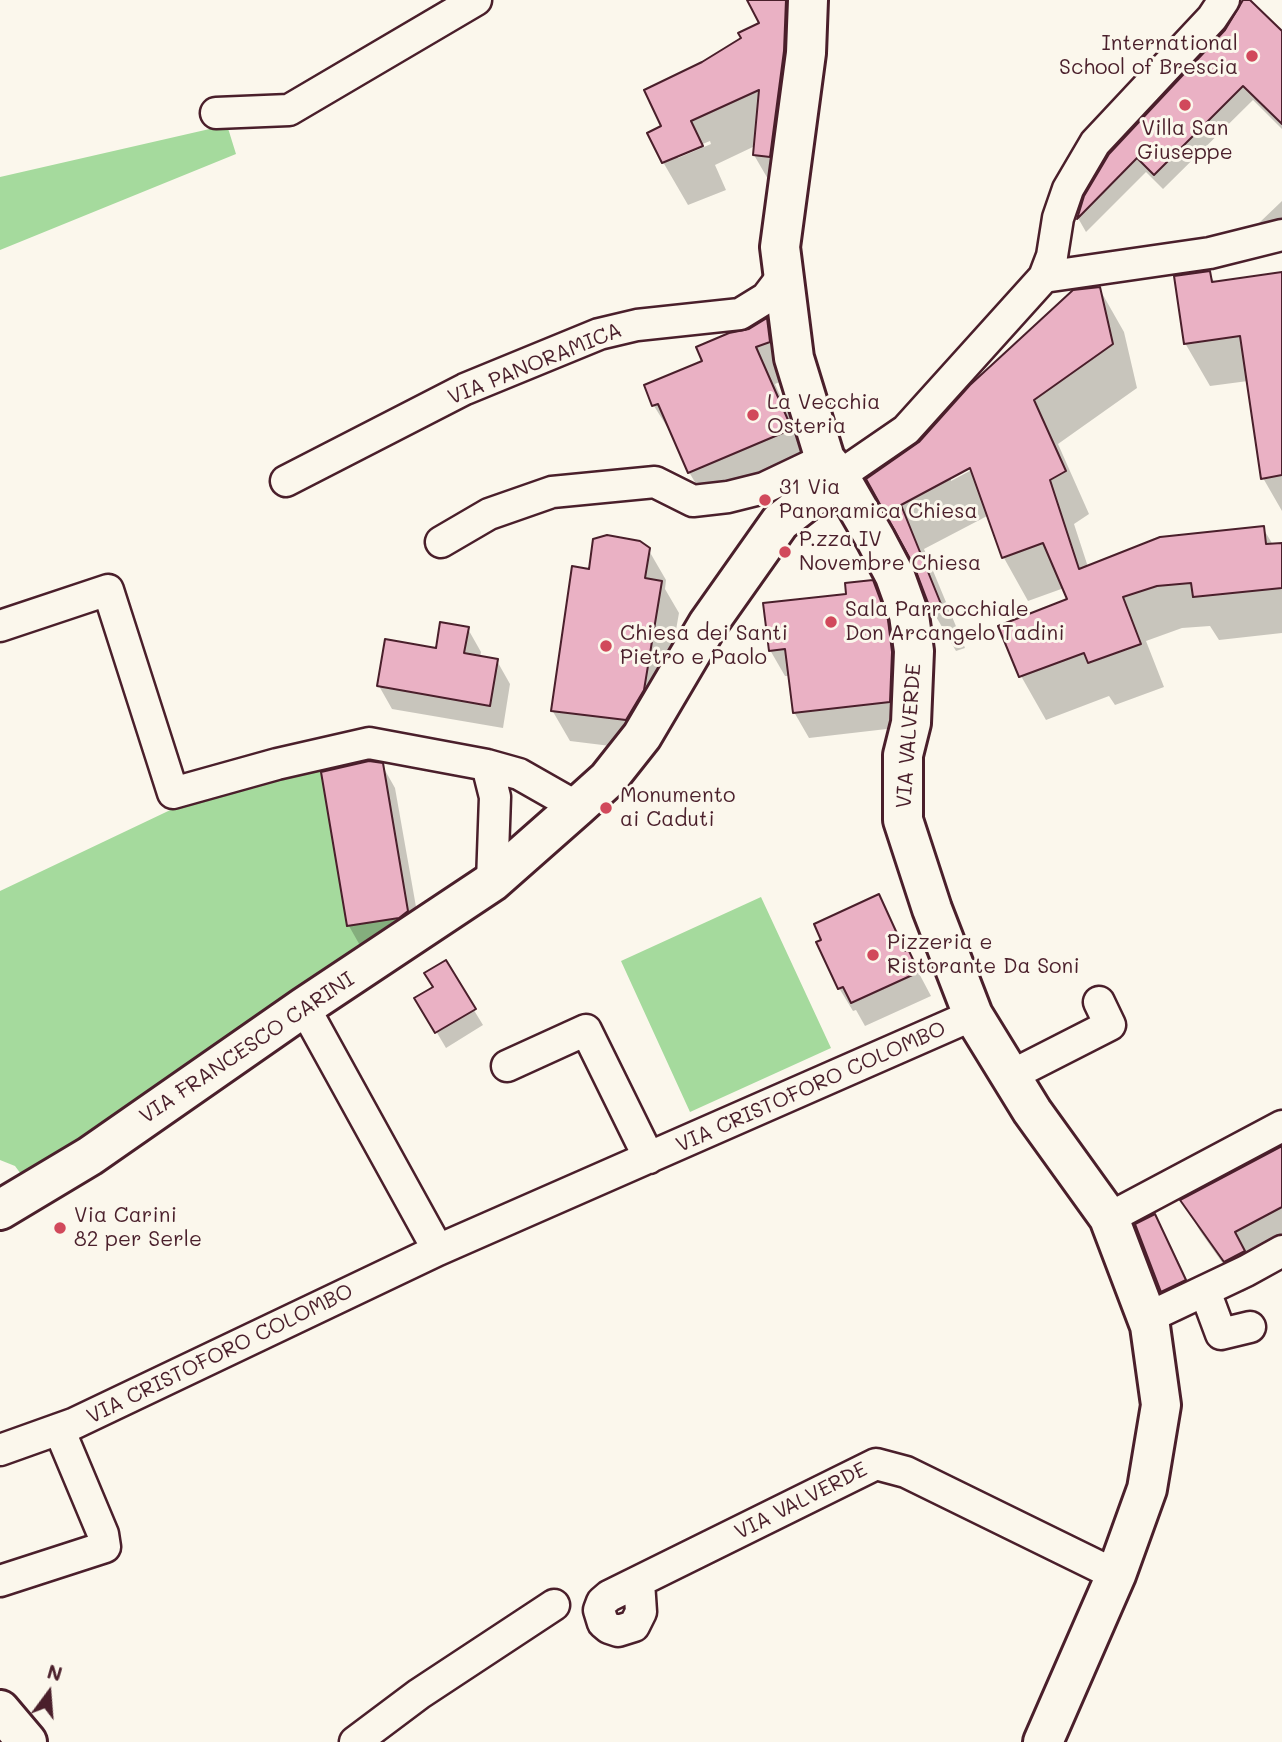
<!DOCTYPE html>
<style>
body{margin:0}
#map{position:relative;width:1282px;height:1742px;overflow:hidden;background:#fbf7ec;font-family:Mali,sans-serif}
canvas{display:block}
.north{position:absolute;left:14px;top:1658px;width:70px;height:70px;-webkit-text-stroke:5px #fbf7ec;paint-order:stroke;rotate:16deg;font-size:19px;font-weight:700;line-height:28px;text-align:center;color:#4a1f2b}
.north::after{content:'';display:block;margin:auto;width:24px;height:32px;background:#4a1f2b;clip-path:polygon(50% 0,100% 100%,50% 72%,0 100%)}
</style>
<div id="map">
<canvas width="1282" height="1742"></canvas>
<div class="north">N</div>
</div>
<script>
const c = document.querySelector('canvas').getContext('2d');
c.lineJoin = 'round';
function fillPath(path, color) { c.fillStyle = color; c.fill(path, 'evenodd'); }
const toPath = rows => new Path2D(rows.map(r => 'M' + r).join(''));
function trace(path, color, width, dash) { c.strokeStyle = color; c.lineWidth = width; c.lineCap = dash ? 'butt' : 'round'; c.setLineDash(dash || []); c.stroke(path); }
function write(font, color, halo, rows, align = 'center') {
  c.font = font + ' Mali,sans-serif'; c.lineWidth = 6; c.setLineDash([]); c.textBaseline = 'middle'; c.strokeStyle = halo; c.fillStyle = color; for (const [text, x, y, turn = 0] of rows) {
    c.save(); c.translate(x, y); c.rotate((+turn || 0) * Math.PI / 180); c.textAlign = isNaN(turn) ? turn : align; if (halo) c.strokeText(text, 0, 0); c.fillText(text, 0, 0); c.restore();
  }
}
fillPath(toPath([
 [227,125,236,154,0,250,0,177],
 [382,759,410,924,148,1092,152,1101,24,1178,15,1166,0,1160,0,891,204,794,320,769],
 [761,897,831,1048,690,1112,621,961]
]), '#a5da9d');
fillPath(toPath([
 [758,0,785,0,809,42,779,198,754,155,755,146,715,165,726,190,688,205,663,162,664,127,703,63,743,39,761,24],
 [710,141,711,144,678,158,678,154],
 [1246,0,1282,34,1282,129,1253,100,1163,189,1146,172,1086,232,1078,218,1086,197,1226,31],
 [1282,201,1282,234,1268,238,1259,223],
 [1209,273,1215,283,1282,273,1282,511,1263,478,1248,381,1210,386,1185,343],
 [1099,288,1124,332,1137,388,1058,444,1089,514,1074,524,1088,567,1263,528,1273,545,1282,544,1282,633,1219,640,1210,626,1182,628,1146,641,1164,687,1115,705,1109,696,1046,720,1021,676,1000,627,1069,600,1064,588,1028,601,1004,558,989,515,924,549,965,648,956,651,931,608,916,565,868,479,920,443],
 [977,463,979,466,951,481,951,477],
 [766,320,787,356,789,378,775,384,811,465,710,508,689,472,676,441,654,406,646,386,704,362],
 [648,549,666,580,665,589,679,613,660,721,643,750,570,741,552,710,590,571],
 [872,582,889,613,901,648,904,727,809,738,794,712,790,676,785,676,770,650],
 [468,629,481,652,480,658,497,661,510,684,503,728,392,709,379,686],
 [382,765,395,788,421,935,362,949,349,926,323,773],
 [878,896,931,996,865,1026,856,1010,853,1011,839,988],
 [445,963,483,1025,446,1048,417,999,435,988],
 [1282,1148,1282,1247,1251,1263,1261,1282,1243,1292,1200,1231,1183,1201],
 [1154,1216,1171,1246,1202,1311,1180,1322,1162,1291]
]), '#0003');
const building = toPath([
 [747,0,786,0,784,51,770,157,753,155,759,90,691,121,703,146,662,163,647,133,661,126,644,90,702,62,741,38,738,33,759,23,747,0],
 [1243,0,1250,0,1282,31,1282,124,1243,86,1154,175,1137,158,1077,219,1084,196,1109,154,1225,30,1243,0],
 [1210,271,1212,282,1282,272,1282,475,1261,479,1240,336,1184,344,1174,276,1210,271],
 [1100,287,1113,344,1034,400,1066,471,1050,480,1079,569,1160,537,1264,526,1266,544,1282,543,1282,588,1193,597,1191,583,1157,586,1123,597,1141,644,1088,663,1084,653,1019,677,998,626,1067,599,1043,543,1002,558,970,468,901,505,941,604,930,608,914,566,866,479,919,442,970,385,1073,290,1100,287],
 [767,318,770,342,756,347,792,429,688,473,658,404,652,406,644,385,702,361,696,347,729,333,749,329,767,318],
 [607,535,640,541,650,548,645,578,662,581,644,690,626,720,551,711,572,566,589,569,593,539,607,535],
 [873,580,888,620,892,652,890,702,793,713,785,649,769,651,763,603,846,594,845,583,873,580],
 [440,622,469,627,464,653,498,659,490,706,377,686,385,639,436,648,440,622],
 [369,761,383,763,408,911,399,918,347,926,321,772,369,761],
 [879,894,905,951,908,949,919,972,851,1003,843,987,838,989,816,942,821,940,814,924,879,894],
 [446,960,476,1009,435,1033,414,998,433,987,424,973,446,960],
 [1282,1146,1282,1207,1235,1232,1245,1251,1224,1262,1180,1200,1282,1146],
 [1155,1214,1186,1280,1161,1292,1135,1224,1155,1214]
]);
fillPath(building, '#eab1c4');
trace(building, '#4a1f2b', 2);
const street = toPath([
 [216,113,289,110,476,0],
 [1044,277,1052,256,1058,218,1068,189,1095,143,1212,18,1224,0],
 [839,476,906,430,1044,277,1210,253,1282,235],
 [286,481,465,389,599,334,637,325,740,314,766,298,785,273],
 [441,542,489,514,552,492,655,482,693,501,728,497,764,488,825,459],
 [0,626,108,590,173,793,277,764,369,743,487,765,519,774,577,807],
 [487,765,495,797,492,882],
 [304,1007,438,1250],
 [507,1066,586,1030,649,1158],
 [1010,1076,1110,1025,1099,1002],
 [1109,1218,1282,1126],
 [1205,1291,1221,1334,1250,1327],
 [1147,1318,1246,1271,1282,1251],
 [0,1450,73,1424,438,1250,973,1015],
 [0,1581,105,1547,103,1534,59,1429],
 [639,1582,641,1612,634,1626,618,1631,609,1628,603,1623,599,1610,602,1602,609,1596,876,1464,906,1472,1116,1575],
 [355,1742,419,1694,554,1605]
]);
const secondary = toPath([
 [808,0,806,53,780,247,794,358,825,459,839,476,876,540,895,576,909,615,914,651,911,723,903,755,903,820,932,909,973,1015,1032,1111,1109,1218,1150,1326,1161,1405,1147,1489,1116,1575,1043,1742],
 [0,1210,90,1156,304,1007,492,882,577,807,608,779,642,736,708,624,780,522,839,476],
 [0,1710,27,1742]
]);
trace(street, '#4a1f2b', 35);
trace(secondary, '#4a1f2b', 44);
trace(street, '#fbf7ec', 30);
trace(secondary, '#fbf7ec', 38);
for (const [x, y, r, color] of [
 [1252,56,7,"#d1495b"],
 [1185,105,7,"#d1495b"],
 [753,415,7,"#d1495b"],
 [765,500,7,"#d1495b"],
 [785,552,7,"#d1495b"],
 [831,622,7,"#d1495b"],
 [606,646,7,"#d1495b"],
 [606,808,7,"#d1495b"],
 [873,955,7,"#d1495b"],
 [60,1228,7,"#d1495b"]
]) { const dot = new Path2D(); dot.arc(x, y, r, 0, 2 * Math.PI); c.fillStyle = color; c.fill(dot); trace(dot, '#fbf7ec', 2.5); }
write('21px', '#4a1f2b', '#fbf7ec', [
 ["International",1238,44,"right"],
 ["School of Brescia",1238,68,"right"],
 ["Villa San",1185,129,"center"],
 ["Giuseppe",1185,153,"center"],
 ["La Vecchia",767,403],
 ["Osteria",767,427],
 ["31 Via",779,488],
 ["Panoramica Chiesa",779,512],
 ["P.zza IV",799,540],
 ["Novembre Chiesa",799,564],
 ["Sala Parrocchiale",845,610],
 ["Don Arcangelo Tadini",845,634],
 ["Chiesa dei Santi",620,634],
 ["Pietro e Paolo",620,658],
 ["Monumento",620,796],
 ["ai Caduti",620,820],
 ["Pizzeria e",887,943],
 ["Ristorante Da Soni",887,967],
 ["Via Carini",74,1216],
 ["82 per Serle",74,1240]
], 'left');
write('21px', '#4a1f2b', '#fbf7ec', [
 ["VIA PANORAMICA",535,364,-22],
 ["VIA VALVERDE",909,736,-86],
 ["VIA FRANCESCO CARINI",247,1048,-34],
 ["VIA CRISTOFORO COLOMBO",811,1087,-24],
 ["VIA CRISTOFORO COLOMBO",220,1354,-26],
 ["VIA VALVERDE",801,1501,-27]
]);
</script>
